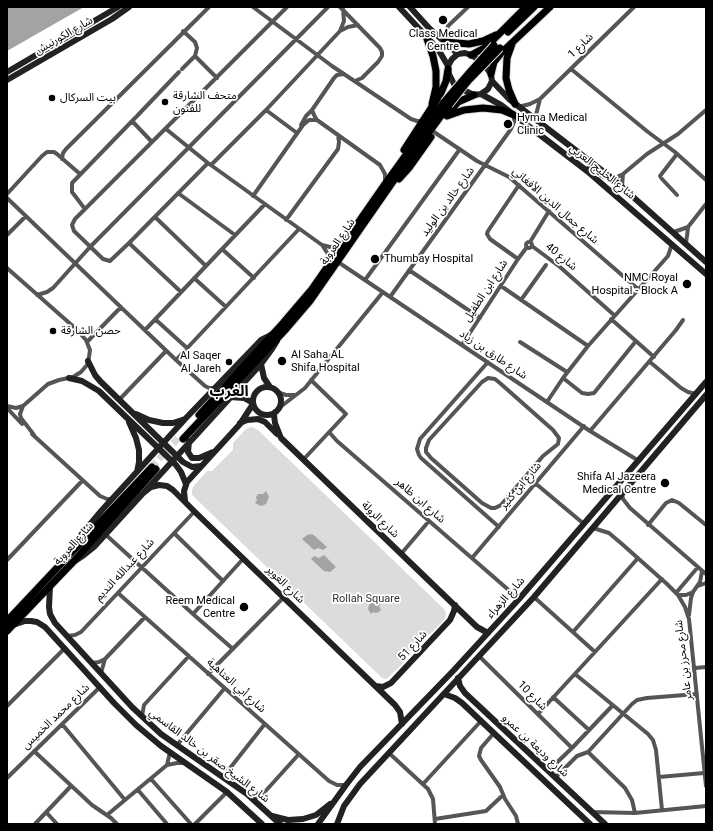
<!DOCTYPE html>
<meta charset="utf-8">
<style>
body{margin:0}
#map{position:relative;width:713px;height:831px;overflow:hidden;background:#fff;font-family:Roboto,sans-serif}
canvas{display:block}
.frame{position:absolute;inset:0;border:8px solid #000;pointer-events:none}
</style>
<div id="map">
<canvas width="713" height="831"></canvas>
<div class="frame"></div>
</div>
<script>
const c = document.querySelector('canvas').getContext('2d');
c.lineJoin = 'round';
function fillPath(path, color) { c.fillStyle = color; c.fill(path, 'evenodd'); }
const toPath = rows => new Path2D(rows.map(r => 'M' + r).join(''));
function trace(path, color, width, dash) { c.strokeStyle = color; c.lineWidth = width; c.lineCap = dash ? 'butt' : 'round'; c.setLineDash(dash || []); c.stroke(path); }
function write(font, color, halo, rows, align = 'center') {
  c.font = font + ' Roboto,"Noto Sans Arabic",sans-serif'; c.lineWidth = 3.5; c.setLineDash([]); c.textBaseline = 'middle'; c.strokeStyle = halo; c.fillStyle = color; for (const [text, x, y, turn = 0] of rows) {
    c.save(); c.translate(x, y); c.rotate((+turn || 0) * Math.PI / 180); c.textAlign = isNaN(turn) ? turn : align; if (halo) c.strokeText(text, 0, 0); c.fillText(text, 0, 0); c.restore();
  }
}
fillPath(toPath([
 [252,427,258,430,445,610,446,615,445,619,430,634,425,635,405,656,405,661,388,678,385,679,382,678,192,495,192,491,193,487,207,471,212,471,233,450,233,443,246,429]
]), '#dcdcdc');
fillPath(toPath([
 [7,7,84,7,7,51],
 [266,491,269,497,266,504,261,506,255,503,257,500,256,497,258,494,263,494],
 [312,534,316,537,327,547,323,550,318,548,314,550,302,539,307,535],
 [324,555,336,567,330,572,324,571,311,559,314,556,319,558],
 [377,600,382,602,379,606,381,610,379,612,376,613,373,612,371,614,368,609,369,605,371,602]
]), '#a3a3a3');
trace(toPath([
 [152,467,180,436]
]), '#d9d9d9', 7, [7, 3.5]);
const primary = toPath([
 [508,32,534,7],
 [426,36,433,56,436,71,436,87,432,104],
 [445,42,469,44,483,41,496,35],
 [512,44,507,58,506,78,509,90,515,104],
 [471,55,486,47,526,7],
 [491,74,494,62,501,53,550,7],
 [447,115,458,102,474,95],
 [447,116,464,110,483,108,502,110,514,115],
 [404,150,441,93,446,81,448,69],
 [399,179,409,168,431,137],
 [199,415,283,323,312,289,385,184,444,102],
 [183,439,286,329,310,301,392,183,449,105],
 [7,621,152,467],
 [7,631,73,562,156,469]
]);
trace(primary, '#dbdbdb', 9);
trace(toPath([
 [253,7,332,66,411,119,417,121,424,121],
 [340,7,380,48,382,52,382,56,378,62,362,78,355,81],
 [340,31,348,27,358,25],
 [445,42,446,33,448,26,468,7],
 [195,56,217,78],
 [182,69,195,56,197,48,195,42,183,31],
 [571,69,648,132,675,152,706,180],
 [518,107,530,104,540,99,634,7],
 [266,110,297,133],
 [312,110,314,115,317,120,380,165,385,174,385,182],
 [137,116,179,72],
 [535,119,540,99],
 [132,121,152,142],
 [301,125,306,116,312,110,334,78,337,75,344,74],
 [166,129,208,163,322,245,330,247,342,246],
 [434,132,477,161,509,177,638,289],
 [62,159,63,153,66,149,209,7],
 [208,163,129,243,110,261,103,259,74,231,72,225,75,219,287,7],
 [211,165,266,110,340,31,344,21,343,9],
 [613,179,623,174,647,154,678,134,706,110],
 [622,186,623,174],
 [178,193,235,235],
 [7,194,42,156,47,152,54,152,57,154,80,174],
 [677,195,662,179,660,176,677,154],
 [253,196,303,125,309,120,317,120],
 [7,198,176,360,205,386,209,388,214,388],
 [85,209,72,192,72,183,136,117],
 [155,217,206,266],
 [286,220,338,149,339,142,338,135],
 [674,232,688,227,706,204],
 [7,235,26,216],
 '526 245a3 3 0 1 1 6 0a3 3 0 1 1-6 0Z',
 [530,242,549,211],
 [129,243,181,292],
 [686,243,688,228],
 [322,245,328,254,329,263],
 [532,246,560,267,614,315],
 [222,249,254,278],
 [518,259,490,239,487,234,488,231,519,185],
 [338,262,590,431,639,461],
 [7,268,75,328,86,340,90,350,89,357,87,365,81,372,73,377,59,380,48,384,23,406,20,414,21,418,31,431,34,435],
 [409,270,480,318],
 [194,278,226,307],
 [365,280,460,149],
 [501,286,588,346],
 [37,295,47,292,53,288,90,247,328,7],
 [390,297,511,129,514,122,514,116],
 [521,300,546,265],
 [155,319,187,348],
 [611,319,654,357],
 [145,330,265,204],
 [87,342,121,307],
 [520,342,567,372],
 [462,345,518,259,527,247],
 [176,360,299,229],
 [488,362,420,439,417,449,419,455,421,458,499,527],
 [650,362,681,388,688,392,696,394],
 [488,378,495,379,501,384,553,430,559,438,558,444,543,456,501,505,495,508,491,508,482,503,431,458,426,452,426,448,429,440,482,382,488,378],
 [563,378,582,393,588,394,594,393,636,341],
 [277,392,286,395,296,395],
 [119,400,166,351],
 [547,402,563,378,588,346,668,256,672,244],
 [7,406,16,408,23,406],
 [7,408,22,424],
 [279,408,305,388,383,292],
 [590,431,676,330,683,320],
 [329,432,337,441,519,599],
 [32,434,100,496,107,499,112,499],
 [303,460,346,414,311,380],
 [535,483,584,524],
 [622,494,623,499,630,508,706,574],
 [648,525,666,503,672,500,679,503,706,525],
 [593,528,609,533,622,544,667,584,678,595,685,607,689,619,706,786],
 [174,533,223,581],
 [105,534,193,614,233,649],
 [401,554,429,521],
 [472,558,584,426],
 [7,560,82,481],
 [698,586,706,583],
 [118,593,329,781,337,785,346,785],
 [676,593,698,567],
 [678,595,686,595,693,592],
 [534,597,595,652],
 [193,614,243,559],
 [689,615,691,598,693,592,700,582,702,571],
 [573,632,638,558],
 [67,636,75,635,81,632,194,512],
 [479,656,572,748],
 [91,663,99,662,105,659],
 [695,668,706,667],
 [101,673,105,659,145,617],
 [208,674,283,598],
 [575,674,648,734,653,740,656,750,662,810],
 [553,697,589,730],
 [7,706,65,648],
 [538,714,662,579],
 [142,716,144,705,189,656],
 [62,724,125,800],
 [494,733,481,748,479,756,481,760,500,787,505,799,516,816,518,824],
 [177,745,224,689],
 [34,751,92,805,111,818,117,824],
 [588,752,625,788,632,800,635,813],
 [389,753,428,789,433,799,435,824],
 [167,765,170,752],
 [548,771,572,748,613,705],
 [223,777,264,725],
 [659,777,704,773],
 [7,778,100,687],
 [555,778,577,756,588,752,632,704,637,700,647,698,697,694],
 [151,779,191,824],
 [423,784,481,721],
 [138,790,167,824],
 [252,798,259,797,262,795,299,754],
 [46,812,57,824],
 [592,812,635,813,706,806],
 [107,815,167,765,177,763,184,763],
 [435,819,486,811,503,795],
 [35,824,71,786],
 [195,824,227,792]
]), '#555', 4);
trace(toPath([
 [399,7,438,49,448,66],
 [410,7,429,28,458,54],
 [465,53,471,55,481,61,491,74,492,81,488,89,481,94,474,95,459,88,454,84,449,74,448,66,452,59,458,54,465,53],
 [7,72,118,7],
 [7,80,112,19,129,7],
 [492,81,509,99,613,179,706,262],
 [481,94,501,105,587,171,706,274],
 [587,171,588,169,591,168,604,176],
 [88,361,95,375,100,381,183,462,192,467,201,466],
 [261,364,264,378,270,387],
 [69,378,82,381,99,391,176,465,181,472,186,484],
 '253 401a14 14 0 1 1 28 0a14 14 0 1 1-28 0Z',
 [230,397,244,398,253,403],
 [275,412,274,415,275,423,281,438,477,627,488,633],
 [136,414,149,420,163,423,173,423,185,419],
 [129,422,136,438,139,450,139,462,137,472],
 [240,423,247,420,258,419,265,422,277,434],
 [189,441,188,452,192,458,199,458,213,452],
 [141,495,151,487,159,485,167,486,173,490,197,514,395,705,400,712,402,724],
 [185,501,184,491,187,482,240,424,253,404],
 [70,552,81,535,102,510,186,418,261,340,273,334],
 [75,561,84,555,94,547,261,364,272,349,277,341],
 [50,586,49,607,50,614,55,623,132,707,161,734,247,794,280,824],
 [13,625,25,621,31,621,37,622,45,627,114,703,136,725,161,746,227,792,262,824],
 [458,678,460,686,465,693,605,824],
 [376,686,383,687,391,683,450,620,454,611,455,605],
 [444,694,455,698,462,703,590,824],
 [272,816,288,820,303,819,316,815,330,804],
 [318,824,346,785,360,767,454,670,519,599,706,382],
 [337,824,344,806,360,784,534,597,706,395]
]), '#222', 6);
trace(primary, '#000', 7);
const primaryBridge = toPath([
 [444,102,469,73,494,45],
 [449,105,468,81,500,48]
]);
trace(primaryBridge, '#dbdbdb', 9, []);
trace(primaryBridge, '#000', 7);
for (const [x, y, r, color] of [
 [443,20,5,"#000"],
 [52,98,4,"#000"],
 [165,102,4,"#000"],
 [508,124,5,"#000"],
 [375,259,5,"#000"],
 [687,284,5,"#000"],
 [53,331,4,"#000"],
 [282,361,5,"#000"],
 [229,362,4,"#000"],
 [665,483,5,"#000"],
 [244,607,5,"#000"]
]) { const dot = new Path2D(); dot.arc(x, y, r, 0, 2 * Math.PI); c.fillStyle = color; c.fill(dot); trace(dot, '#fff', 1.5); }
write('11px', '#000', '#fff', [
 ["Class Medical",443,34,"center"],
 ["Centre",443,47,"center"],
 ["متحف الشارقة",173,96],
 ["للفنون",173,109],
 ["بيت السركال",60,98],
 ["Hyma Medical",517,118],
 ["Clinic",517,131],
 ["Thumbay Hospital",384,259],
 ["NMC Royal",678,278,"right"],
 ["Hospital - Block A",678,291,"right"],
 ["حصن الشارقة",61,331],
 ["Al Saha AL",291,355],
 ["Shifa Hospital",291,368],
 ["Al Saqer",221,356,"right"],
 ["Al Jareh",221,369,"right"],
 ["Shifa Al Jazeera",656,477,"right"],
 ["Medical Centre",656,490,"right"],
 ["Reem Medical",235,601,"right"],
 ["Centre",235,614,"right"]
], 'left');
write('11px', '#000', '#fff', [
 ["شارع الكورنيش",64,36,-30],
 ["شارع 1",581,46,-44],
 ["شارع الخليج العربي",602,172,39],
 ["شارع خالد بن الوليد",448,202,-54],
 ["شارع جمال الدين الأفغاني",555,206,41],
 ["شارع العروبة",338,242,-56],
 ["شارع 40",561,257,39],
 ["شارع ابن الطفيل",486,291,-57],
 ["شارع طارق بن زياد",493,355,34],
 ["شارع ابن كثير",521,486,-50],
 ["شارع ابن ظاهر",420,501,41],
 ["شارع الرولة",380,520,44],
 ["شارع العروبة",74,544,-48],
 ["شارع عبدالله النديم",125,570,-47],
 ["شارع الغوير",285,585,44],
 ["شارع الزهراء",506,598,-48],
 ["شارع 51",413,646,-47],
 ["شارع محرز بن عامر",684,660,-97],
 ["شارع أبي العتاهية",236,686,42],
 ["شارع 10",532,696,45],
 ["شارع محمد الخميس",56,717,-44],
 ["شارع وديعة بن عمرو",535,746,43],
 ["شارع الشيخ صقر بن خالد القاسمي",209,756,37]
]);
write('11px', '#333', '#fff', [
 ["Rollah Square",366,599]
]);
write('bold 15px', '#000', '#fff', [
 ["الغرب",229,392]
]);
</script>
